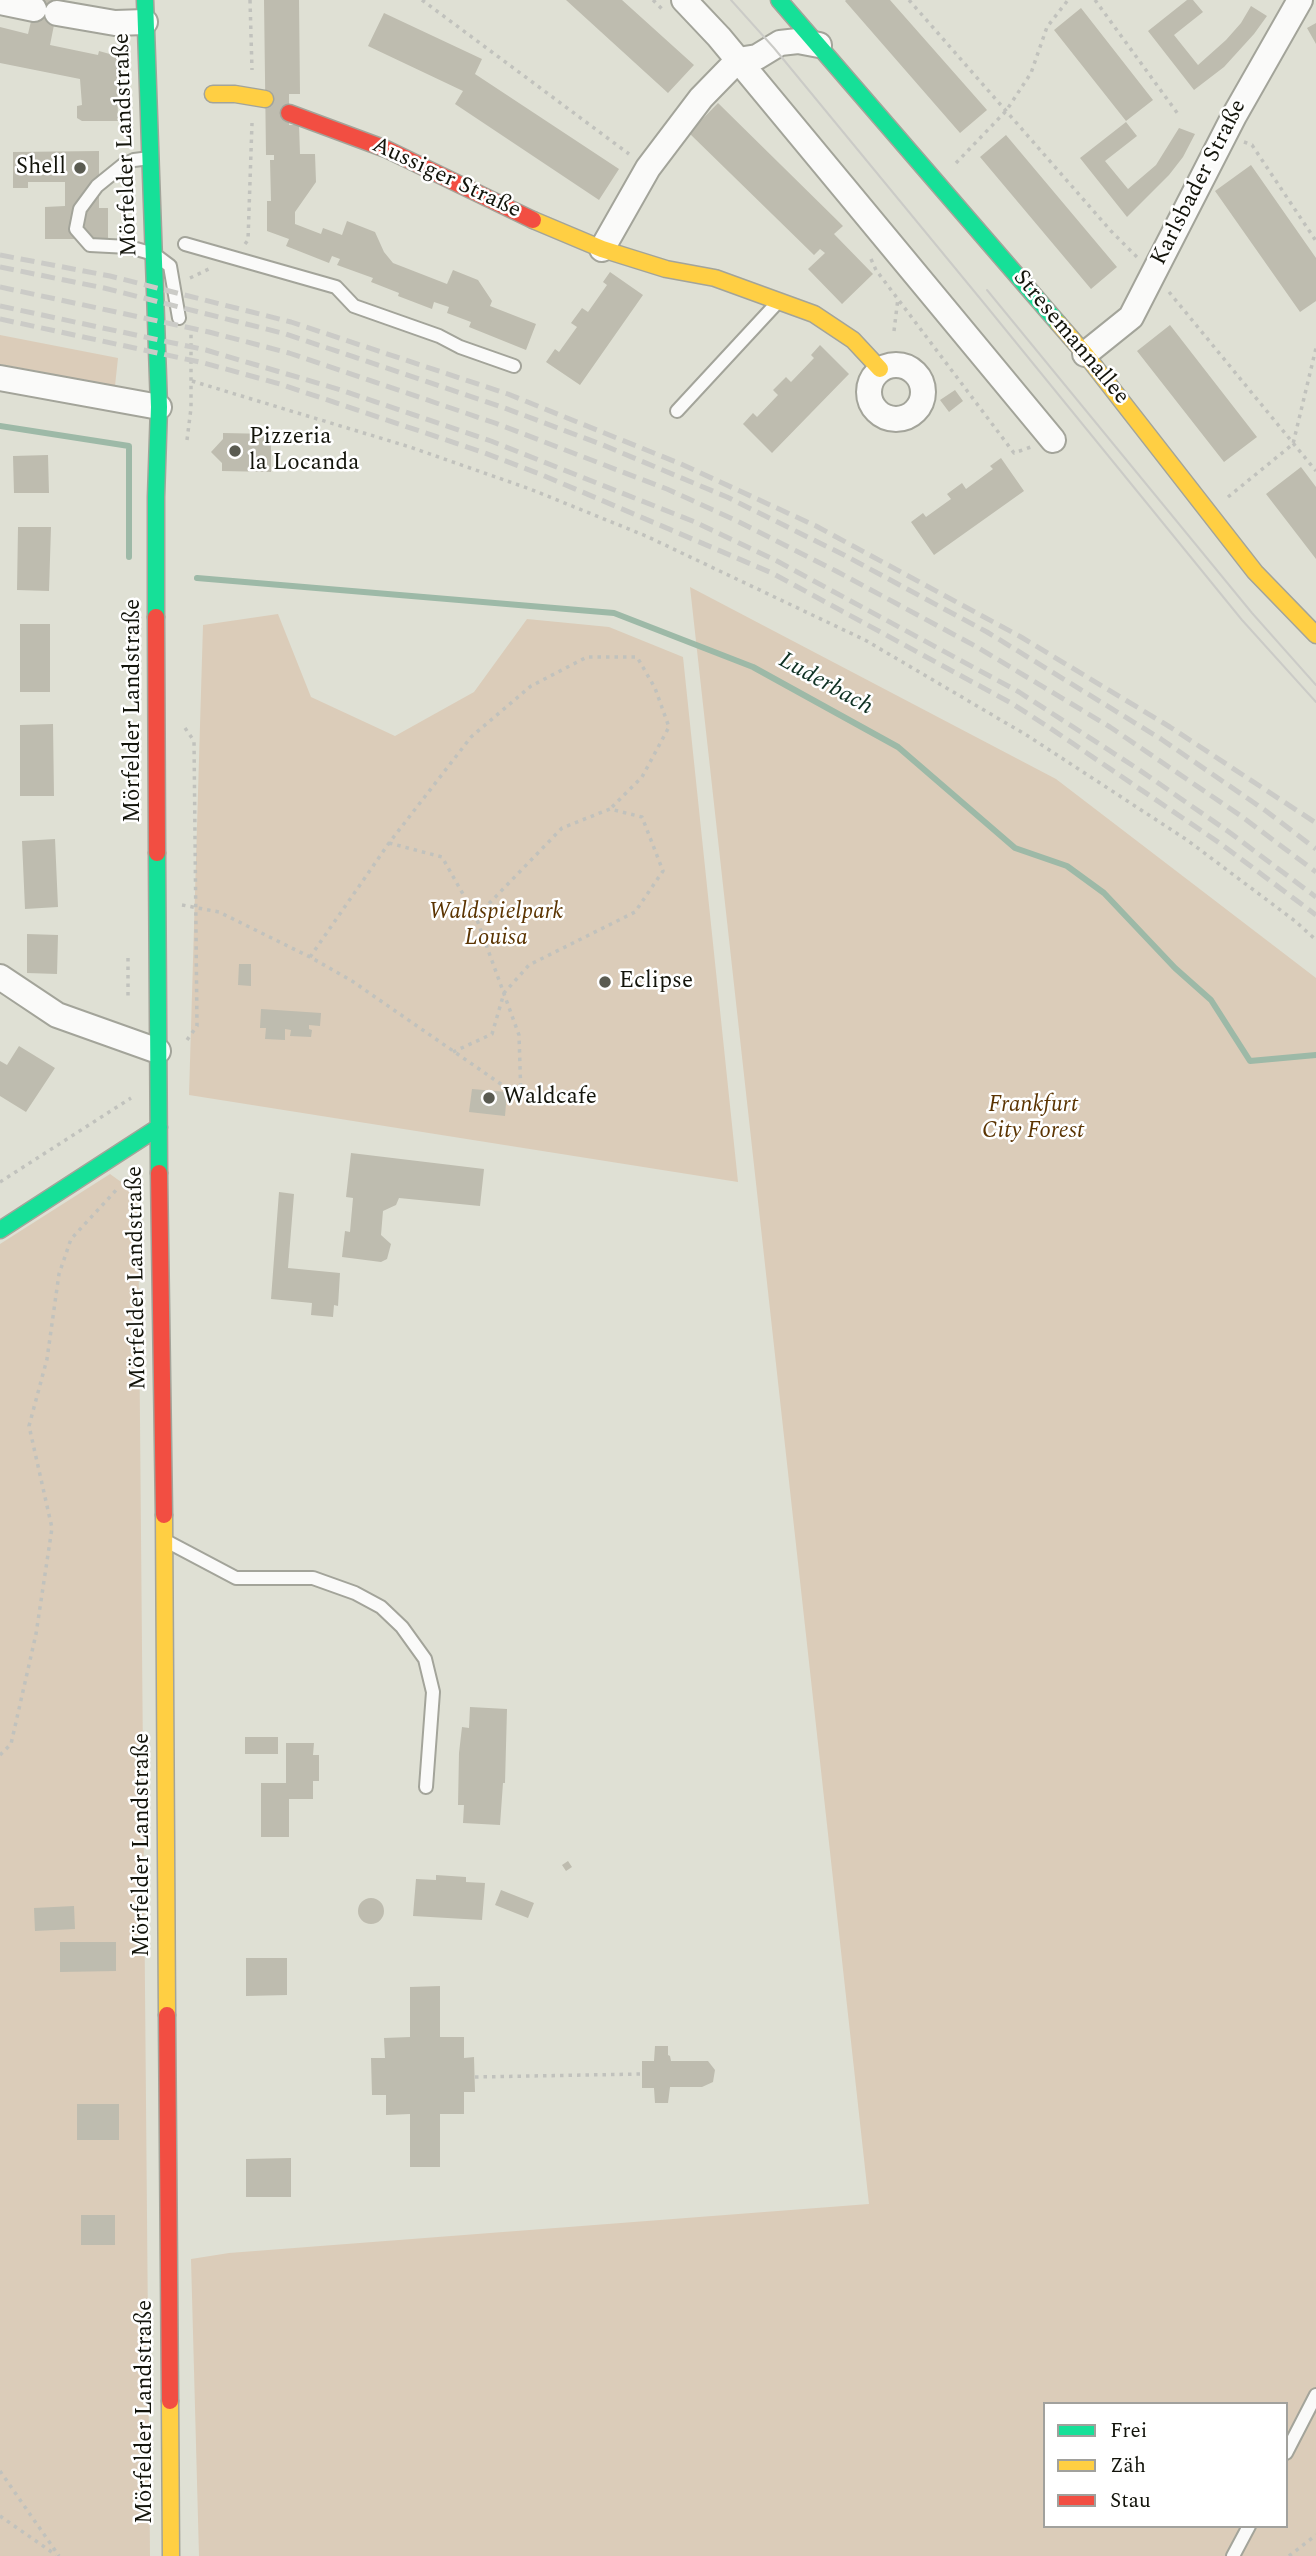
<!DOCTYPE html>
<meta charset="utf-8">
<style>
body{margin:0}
#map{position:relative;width:1316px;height:2556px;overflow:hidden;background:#dfe0d4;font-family:Spectral,serif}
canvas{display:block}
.legend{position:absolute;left:1043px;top:2402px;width:245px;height:126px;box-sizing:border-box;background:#fff;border:2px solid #a1a19d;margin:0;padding:9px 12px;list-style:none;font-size:21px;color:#13140b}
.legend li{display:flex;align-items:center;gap:14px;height:35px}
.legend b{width:35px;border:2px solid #a1a19d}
</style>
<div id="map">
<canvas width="1316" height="2556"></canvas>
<ul class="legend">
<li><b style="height:9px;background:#16e098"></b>Frei</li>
<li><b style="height:9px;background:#ffcf43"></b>Zäh</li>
<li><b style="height:9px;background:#f24e42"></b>Stau</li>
</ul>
</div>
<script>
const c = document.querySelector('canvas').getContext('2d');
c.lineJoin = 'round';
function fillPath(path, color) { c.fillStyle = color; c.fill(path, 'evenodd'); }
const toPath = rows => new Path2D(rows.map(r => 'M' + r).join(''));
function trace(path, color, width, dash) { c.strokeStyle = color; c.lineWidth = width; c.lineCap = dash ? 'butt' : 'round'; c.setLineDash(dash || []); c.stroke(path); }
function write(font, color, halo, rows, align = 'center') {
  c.font = font + ' Spectral,serif'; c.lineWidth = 5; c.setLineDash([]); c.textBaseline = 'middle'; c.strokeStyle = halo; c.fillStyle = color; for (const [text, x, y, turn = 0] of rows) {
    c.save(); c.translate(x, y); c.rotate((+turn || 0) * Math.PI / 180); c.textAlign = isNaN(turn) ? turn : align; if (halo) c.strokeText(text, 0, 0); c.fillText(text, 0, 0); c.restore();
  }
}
fillPath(toPath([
 [0,335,118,358,115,386,0,364],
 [690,587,1056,779,1316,978,1316,2556,199,2556,191,2259,229,2253,869,2204],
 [1045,2404,1286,2404,1286,2526,1045,2526],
 [278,614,311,697,395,736,474,692,527,619,609,627,683,657,738,1182,189,1095,203,625],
 [110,1174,138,1194,150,2556,0,2556,0,1244]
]), '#dbccb9');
trace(toPath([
 [0,426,129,446,129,557],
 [197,578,614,613,753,667,898,747,1015,848,1067,866,1104,893,1175,968,1211,1000,1250,1061,1316,1055]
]), '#9db9a7', 6);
fillPath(toPath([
 [36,0,59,0,50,45,98,55,99,51,117,56,118,121,82,121,77,118,77,106,82,105,80,79,0,63,0,27,28,34],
 [264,0,299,0,300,94,289,94,289,125,299,125,300,154,315,154,316,182,295,212,295,224,321,234,323,228,342,235,347,221,375,232,384,252,393,263,447,284,453,270,478,280,492,301,490,306,536,324,526,350,469,327,471,322,447,313,449,307,434,302,432,309,398,296,399,293,371,282,373,278,337,265,340,259,332,256,329,263,286,246,289,239,267,231,267,201,271,201,270,160,274,160,274,155,266,155],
 [566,0,622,0,694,65,668,93],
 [846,0,890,0,987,110,960,133,845,1],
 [1187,0,1193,0,1203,12,1174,35,1198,65,1226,40,1241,23,1251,6,1267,16,1254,34,1224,67,1194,90,1148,31],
 [1081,8,1153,100,1126,121,1054,30],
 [384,13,482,59,475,74,619,169,599,200,455,104,463,91,368,46],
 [1316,23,1316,44,1307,28],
 [718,103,843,226,834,234,873,274,842,304,808,269,825,253,820,249,814,255,689,133],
 [1126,122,1137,136,1105,161,1128,189,1156,165,1179,128,1195,134,1183,157,1169,175,1127,217,1080,158],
 [1006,135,1117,267,1091,289,980,157],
 [99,151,99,208,108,208,108,239,45,239,45,207,65,206,65,182,28,182,28,188,13,188,13,152],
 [1251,165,1316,258,1316,301,1300,312,1215,191],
 [610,272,643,295,580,385,546,362,555,349,559,352,577,327,571,323,582,308,588,312,607,285,603,282],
 [1170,325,1257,437,1224,462,1137,351],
 [820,345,849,374,772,453,743,424,753,413,757,417,778,395,773,390,786,377,791,382,814,358,811,355],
 [955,390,963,401,949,412,940,400],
 [223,433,271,434,271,472,222,471,222,463,211,452,223,439],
 [48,455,49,493,14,493,13,456],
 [1001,458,1024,491,934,555,911,522,923,513,926,517,951,499,947,494,962,483,966,489,993,469,990,466],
 [1301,467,1316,487,1316,559,1266,494],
 [18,527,51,527,49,591,17,590],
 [20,624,50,624,50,692,20,692],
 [53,724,54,796,20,796,20,725],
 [55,839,58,907,25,909,22,841],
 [27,934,58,935,57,974,27,973],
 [239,964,251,964,251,986,238,985],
 [261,1009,321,1013,320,1026,309,1025,309,1029,312,1030,311,1037,290,1036,291,1030,285,1029,285,1040,265,1039,266,1028,260,1028],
 [19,1046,55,1068,26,1112,0,1096,0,1061,7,1065],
 [472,1089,507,1092,505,1116,469,1112],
 [351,1153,484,1169,480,1206,399,1198,396,1205,383,1211,381,1235,391,1244,387,1259,381,1262,342,1257,345,1231,350,1232,353,1198,346,1197],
 [279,1192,294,1194,288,1268,340,1273,338,1306,334,1305,333,1317,311,1315,312,1303,271,1299],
 [470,1707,507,1709,505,1783,503,1783,500,1825,463,1823,464,1805,458,1805,459,1753,462,1727,469,1728],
 [245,1737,278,1737,278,1754,245,1754],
 [286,1743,314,1743,313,1755,319,1755,319,1781,313,1781,313,1799,289,1799,289,1837,261,1837,261,1783,286,1783],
 [568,1861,572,1867,566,1871,562,1865],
 [436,1875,466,1877,466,1882,485,1883,482,1920,413,1916,416,1879,436,1880],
 [501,1890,534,1903,528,1918,495,1905],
 '358 1911a13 13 0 1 1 26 0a13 13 0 1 1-26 0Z',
 [74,1906,75,1929,35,1931,34,1908],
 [60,1942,116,1942,116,1971,60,1972],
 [246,1958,287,1958,287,1995,246,1996],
 [440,1986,440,2037,464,2037,464,2058,474,2057,475,2092,464,2092,464,2114,440,2114,440,2167,410,2167,410,2114,386,2115,386,2095,372,2095,371,2058,385,2058,384,2038,410,2037,410,1987],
 [655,2046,668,2046,668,2055,670,2056,671,2061,708,2061,715,2070,713,2082,702,2087,670,2087,668,2103,655,2103,654,2088,642,2088,642,2061,654,2061],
 [77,2104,119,2104,119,2140,77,2140],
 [291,2158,291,2197,246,2197,246,2159],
 [81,2215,115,2215,115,2245,81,2245]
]), '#bebcaf');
const lane = toPath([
 [150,158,134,160,123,165,97,186,80,209,76,229,90,245,129,247,154,254,170,266,179,318],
 [185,244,336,287,354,306,439,336,460,347,514,366],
 [677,411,777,303],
 [168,1542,236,1578,313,1578,355,1593,381,1607,402,1627,425,1659,433,1692,426,1787],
 [1286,2453,1316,2395],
 [1233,2556,1249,2526]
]);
const street = toPath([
 [684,0,719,37,1053,440],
 [0,2,34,9],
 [57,13,115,23,145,22],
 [738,60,757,57,780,43,798,41,819,45],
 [602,249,648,168,701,98,738,60],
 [1085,354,1131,317,1234,116,1300,0],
 '869 392a27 27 0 1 1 54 0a27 27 0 1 1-54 0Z',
 [0,378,159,407],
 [0,977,57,1015,158,1051]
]);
const fast = toPath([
 [145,0,159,407,156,497,156,617],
 [779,0,1058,323],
 [157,853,159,1173],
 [0,1230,159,1127]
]);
const slow = toPath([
 [213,94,235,94,265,99],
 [533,220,602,249,666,269,715,278,814,314,853,340,880,369],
 [1058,323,1085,354,1255,572,1316,635],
 [164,1515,167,2015],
 [170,2401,171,2556]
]);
const jam = toPath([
 [289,113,386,149,533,220],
 [156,617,157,853],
 [159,1173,164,1515],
 [167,2015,170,2401]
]);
trace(lane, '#a3a49a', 16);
trace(street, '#a3a49a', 28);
trace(fast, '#a3a49a', 19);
trace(slow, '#a3a49a', 19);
trace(jam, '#a3a49a', 19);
trace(toPath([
 [250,0,252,70],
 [422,0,629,154],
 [653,0,663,10],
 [909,0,1111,231,1138,258],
 [1095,0,1178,114],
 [1244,142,1252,145,1316,241],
 [956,163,1006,111,1031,73,1047,27,1068,0],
 [245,244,248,240,252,123],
 [871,259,876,270,1014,453,1031,447],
 [190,278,211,268],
 [1169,292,1316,471],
 [894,331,898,298],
 [192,381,410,447,530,489,646,536,865,640,1028,736,1187,840,1295,921,1316,940],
 [187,440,191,408,191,329],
 [1228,497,1293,444,1316,348],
 [127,639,127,612],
 [185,728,194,741,197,1026,187,1040],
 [389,843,442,857,476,917,519,1035,521,1098],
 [182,905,219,912,310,957,352,981,521,1098],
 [310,957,389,843,471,737,531,686,587,657,637,657,655,688,669,727,642,777,610,809],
 [128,958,128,996],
 [453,1052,492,1034,504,993,529,965,635,912,663,871,642,817,610,809,562,828,476,917],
 [0,1182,131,1098],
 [0,1755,11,1744,36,1634,52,1528,29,1426,47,1359,59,1274,71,1239,119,1187],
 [475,2077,642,2074],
 [0,2471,59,2556],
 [0,2516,56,2555],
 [1289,2556,1316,2535]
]), '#c1c2bd', 3.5, [3.5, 5]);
trace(lane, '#fafaf9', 12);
trace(street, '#fafaf9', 24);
trace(fast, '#16e098', 16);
trace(slow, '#ffcf43', 16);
trace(jam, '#f24e42', 16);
trace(toPath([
 [731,0,774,48,983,302,1242,620,1316,702],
 [987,290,1252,613,1316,685]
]), '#cbcbc7', 2);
trace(toPath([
 [0,255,110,276,291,322,508,394,681,464,816,526,1021,637,1170,727,1316,823],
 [0,267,104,288,286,334,502,407,603,445,727,497,844,555,987,632,1161,739,1266,811,1316,849],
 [0,287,209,332,289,353,495,423,667,489,735,520,836,571,977,647,1110,727,1241,816,1316,872],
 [0,306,206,350,344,391,491,441,695,522,777,561,1019,692,1138,769,1229,832,1316,897],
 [0,319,204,363,280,384,482,452,540,474,772,573,1011,703,1047,726,1221,844,1316,915]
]), '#cbcbc7', 5, [14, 7]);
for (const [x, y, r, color] of [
 [80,168,7,"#5a5b51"],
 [235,451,7,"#5a5b51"],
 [605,982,7,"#5a5b51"],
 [489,1098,7,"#5a5b51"]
]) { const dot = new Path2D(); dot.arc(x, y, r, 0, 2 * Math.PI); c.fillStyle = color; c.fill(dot); trace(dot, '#fff', 2.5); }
write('23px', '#13140b', '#fff', [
 ["Mörfelder Landstraße",127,145,-92],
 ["Aussiger Straße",446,179,25],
 ["Karlsbader Straße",1200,183,-63],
 ["Stresemannallee",1070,338,50],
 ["Mörfelder Landstraße",134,711,-90],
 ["Mörfelder Landstraße",138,1278,-91],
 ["Mörfelder Landstraße",143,1845,-90],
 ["Mörfelder Landstraße",146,2412,-90]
]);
write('23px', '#13140b', '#fff', [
 ["Shell",66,168,"right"],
 ["Pizzeria",249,438],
 ["la Locanda",249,464],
 ["Eclipse",619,982],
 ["Waldcafe",503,1098]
], 'left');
write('italic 23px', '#5b3402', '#fff', [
 ["Waldspielpark",496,913],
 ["Louisa",496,939],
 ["Frankfurt",1033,1106],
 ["City Forest",1033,1132]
]);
write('italic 24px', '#0e3022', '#fff', [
 ["Luderbach",825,685,29]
]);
</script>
